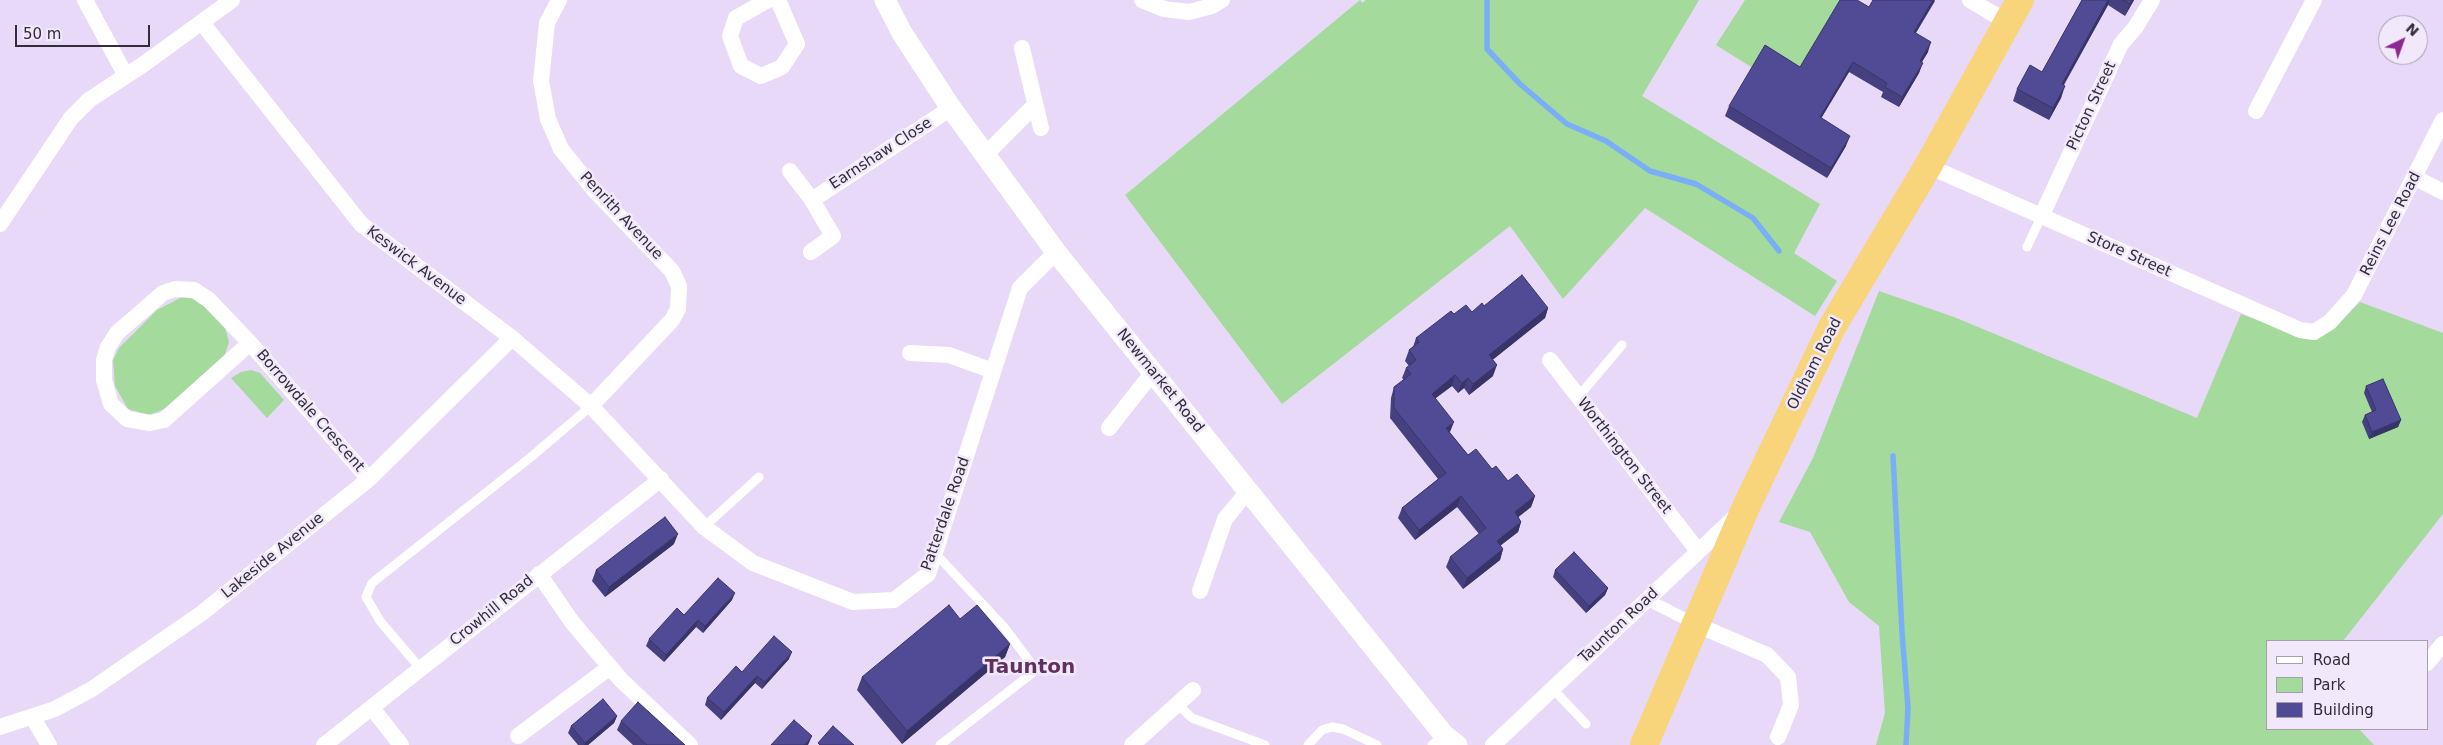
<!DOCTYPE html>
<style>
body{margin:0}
#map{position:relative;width:2443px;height:745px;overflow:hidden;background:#e7d9f7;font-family:"DejaVu Sans",sans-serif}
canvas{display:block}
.legend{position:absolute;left:2266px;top:640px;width:162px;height:90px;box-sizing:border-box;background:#f1e9fb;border:1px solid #a59ead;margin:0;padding:6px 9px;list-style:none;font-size:15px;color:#322d39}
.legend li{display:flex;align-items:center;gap:10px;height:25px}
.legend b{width:25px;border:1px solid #a59ead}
.north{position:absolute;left:2378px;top:15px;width:50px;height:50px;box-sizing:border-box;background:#f1e9fb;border:1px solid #a59ead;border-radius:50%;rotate:42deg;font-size:14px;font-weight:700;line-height:20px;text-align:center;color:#322d39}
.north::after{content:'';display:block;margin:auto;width:18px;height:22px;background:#8c288f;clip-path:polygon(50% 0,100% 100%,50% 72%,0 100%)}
.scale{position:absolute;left:15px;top:25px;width:135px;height:22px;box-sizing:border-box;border:2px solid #322d39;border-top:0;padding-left:6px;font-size:15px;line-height:18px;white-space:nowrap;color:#322d39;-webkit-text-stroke:4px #f1e9fb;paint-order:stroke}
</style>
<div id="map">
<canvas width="2443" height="745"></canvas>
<ul class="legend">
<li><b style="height:6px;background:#fff"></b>Road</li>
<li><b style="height:14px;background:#a4da9b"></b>Park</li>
<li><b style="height:14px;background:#514a95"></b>Building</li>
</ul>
<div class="north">N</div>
<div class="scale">50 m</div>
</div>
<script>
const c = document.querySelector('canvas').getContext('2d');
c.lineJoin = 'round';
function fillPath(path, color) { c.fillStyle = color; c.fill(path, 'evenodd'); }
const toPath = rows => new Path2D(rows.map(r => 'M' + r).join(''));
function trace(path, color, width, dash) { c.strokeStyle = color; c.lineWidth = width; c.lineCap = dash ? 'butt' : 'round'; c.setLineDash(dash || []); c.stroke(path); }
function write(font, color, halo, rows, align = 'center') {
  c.font = font + ' "DejaVu Sans",sans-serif'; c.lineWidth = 5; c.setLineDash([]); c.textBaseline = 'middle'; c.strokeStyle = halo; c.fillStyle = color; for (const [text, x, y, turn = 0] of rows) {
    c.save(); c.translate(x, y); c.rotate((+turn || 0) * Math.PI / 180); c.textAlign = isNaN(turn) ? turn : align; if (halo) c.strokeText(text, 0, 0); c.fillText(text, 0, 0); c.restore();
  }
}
fillPath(toPath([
 [1360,0,1362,3,1366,0,1699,0,1642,96,1820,204,1794,253,1837,281,1815,316,1645,208,1563,299,1510,226,1282,404,1125,195],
 [1745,0,1841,0,1796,77,1756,70,1716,45],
 [1879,291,1954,317,2197,418,2241,314,2298,336,2335,327,2360,302,2443,333,2443,514,2343,641,2267,641,2267,729,2359,729,2374,745,1876,745,1885,713,1879,626,1849,602,1810,532,1779,522,1813,458],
 [182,297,196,299,224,324,229,342,224,357,167,408,149,415,128,409,115,386,113,360,119,348,157,310],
 [251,370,260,373,284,400,267,418,231,378,241,372]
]), '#a4da9b');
trace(toPath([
 [1487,0,1487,49,1520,84,1567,124,1606,141,1650,171,1696,184,1753,218,1779,251],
 [1893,456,1902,632,1908,708,1906,745]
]), '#7aaff7', 5.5);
trace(toPath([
 [2027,247,2041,217],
 [1578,397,1622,345],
 [704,527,759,477],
 [935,553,1004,627,1036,670,940,745],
 [420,668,380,621,366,597,372,583,531,457,591,406],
 [1553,689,1586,724],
 [1177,704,1192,718,1265,745],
 [1308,745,1322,730,1332,727,1343,729,1377,745],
 [1432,745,1444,735]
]), '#fff', 9);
trace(toPath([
 [1648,600,1695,624]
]), '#fff', 12);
trace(toPath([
 [85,0,126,76],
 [559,0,547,23,541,81,548,119,561,149,595,191,672,271,679,286,678,309,672,320,591,406],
 [768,0,736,18,730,36,741,66,761,76,782,67,797,44,778,0],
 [1142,0,1164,9,1189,12,1212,6,1222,0],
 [1970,0,2007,22],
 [202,23,361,224,512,338,591,406,704,527,753,563,853,602,894,600,928,574,1020,288,1056,252],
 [1022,48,1041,128],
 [2256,111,2314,0],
 [985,155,1035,105],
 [1928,166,2300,330,2314,332,2330,322,2354,295,2443,120],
 [790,171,812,200],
 [2414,177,2443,192],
 [2041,217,2121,44,2135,28,2152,0],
 [0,224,71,118,89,100,144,64,232,0],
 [811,252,833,236,812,200,951,108],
 [250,343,164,420,150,423,127,419,111,404,104,380,104,360,108,347,117,333,163,293,175,289,194,290,209,300,250,343,369,479],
 [910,353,949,355,993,371],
 [1550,360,1698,551],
 [1109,428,1153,372],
 [539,574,572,622,621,680,690,745],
 [1200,591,1225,519,1249,490],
 [1695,624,1767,655,1788,677,1791,705,1778,737],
 [2427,663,2443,644],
 [372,708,401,745],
 [33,718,49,745],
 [0,727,55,709,92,689,202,613,369,479,512,338],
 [518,736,610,667],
 [324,745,661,479],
 [1132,745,1193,690],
 [1493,745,1737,515]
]), '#fff', 16);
trace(toPath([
 [885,0,902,33,951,108,1056,252,1444,735,1457,745]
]), '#fff', 21);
trace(toPath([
 [1644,745,1746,507,1832,327,1928,166,2020,0]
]), '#f8d47a', 28);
fillPath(toPath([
 [2082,0,2134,0,2125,16,2108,5,2064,85,2061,98,2049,120,2013,101,2017,89,2042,72],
 [1935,1,1916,33,1928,52,1922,62,1919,73,1899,107,1881,97,1883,92,1849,72,1821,118,1846,146,1827,178,1725,116,1729,106,1800,67,1869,7],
 [1484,306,1548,308,1545,318,1492,360,1493,376,1469,395,1464,388,1458,393,1452,386,1435,398,1450,432,1450,433,1468,455,1492,469,1508,481,1535,496,1531,507,1518,517,1521,522,1518,532,1500,546,1503,549,1500,560,1463,589,1446,567,1450,557,1479,534,1457,507,1415,540,1398,518,1402,508,1438,479,1390,418,1391,398,1394,387,1404,380,1402,378,1406,368,1409,366,1405,361,1409,350,1413,347,1416,338,1454,314,1472,312],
 [2366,386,2401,420,2398,427,2369,439,2362,422,2365,415,2372,412,2364,393],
 [674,544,605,597,592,581,596,570],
 [1555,570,1608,588,1605,595,1586,613,1553,577],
 [732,600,703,633,696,627,664,662,646,646,649,639],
 [960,619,1010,644,1005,657,902,744,857,690,862,677],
 [789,659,762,689,755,683,721,720,705,705,707,698,742,672],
 [617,716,614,723,588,745,578,745,568,733,571,726],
 [621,721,685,745,633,745,617,730]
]), '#464080');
fillPath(toPath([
 [1933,0,1935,0,1910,42,1914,32],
 [2108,0,2110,0,2108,5,2057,96,2062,84],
 [2132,0,2134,0,2125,16,2130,4],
 [1931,42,1928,52,1916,71,1920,61],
 [1853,62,1849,72,1816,127,1820,117],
 [1923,63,1919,73,1899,107,1902,97],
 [2065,86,2061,98,2049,120,2053,108],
 [1850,136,1846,146,1827,178,1831,168],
 [1548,308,1545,318,1485,366,1489,355],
 [1497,365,1493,376,1469,395,1473,384],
 [1455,375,1452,386,1428,404,1432,394],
 [1468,378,1464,388,1458,393,1462,383],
 [2401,420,2398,427,2369,439,2372,432],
 [1454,422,1450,432,1442,439,1446,428],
 [1461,496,1457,507,1415,540,1419,530],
 [1535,496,1531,507,1511,523,1515,512],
 [1521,522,1518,532,1493,551,1497,541],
 [678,534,674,544,605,597,609,587],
 [1503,549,1500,560,1463,589,1467,578],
 [1608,588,1605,595,1586,613,1589,606],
 [735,593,732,600,703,633,705,626],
 [698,620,696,627,664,662,666,655],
 [1010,644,1005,657,902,744,907,731],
 [792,652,789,659,762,689,765,682],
 [757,676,755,683,721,720,724,712],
 [617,716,614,723,588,745,584,745,585,743],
 [812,736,809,743,808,745,804,745]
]), '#393468');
const building = toPath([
 [1840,0,1857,0,1869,7,1873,0,1933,0,1914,32,1931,42,1920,61,1923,63,1902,97,1885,87,1887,83,1853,62,1820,117,1850,136,1831,168,1729,106,1765,45,1800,67,1840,0],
 [2082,0,2108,0,2062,84,2065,86,2053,108,2017,89,2030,65,2042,72,2082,0],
 [2123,0,2132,0,2130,4,2123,0],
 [1522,275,1548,308,1489,355,1497,365,1473,384,1468,378,1462,383,1455,375,1432,394,1454,422,1446,428,1468,455,1476,449,1492,469,1496,466,1508,481,1517,474,1535,496,1515,512,1521,522,1497,541,1503,549,1467,578,1450,557,1486,528,1461,496,1419,530,1402,508,1446,473,1394,408,1394,387,1411,374,1406,368,1416,360,1409,350,1419,342,1416,338,1451,311,1454,314,1466,305,1472,312,1482,303,1484,306,1522,275],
 [2383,379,2401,420,2372,432,2365,415,2376,410,2366,386,2383,379],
 [665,517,678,534,609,587,596,570,665,517],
 [1574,552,1608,588,1589,606,1555,570,1574,552],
 [718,578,735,593,705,626,698,620,666,655,649,639,677,608,684,615,718,578],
 [949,605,960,619,977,605,1010,644,907,731,862,677,949,605],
 [774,636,792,652,765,682,757,676,724,712,707,698,736,666,742,672,774,636],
 [603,699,617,716,585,743,571,726,603,699],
 [638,702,685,745,647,745,621,721,638,702],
 [794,720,812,736,804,745,771,745,794,720],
 [833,726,854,745,820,745,818,743,833,726]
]);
fillPath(building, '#514a95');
trace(building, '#393468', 1);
write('15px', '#322d39', '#f1e9fb', [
 ["Picton Street",2092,106,-65],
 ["Earnshaw Close",881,154,-33],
 ["Penrith Avenue",621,216,47],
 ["Reins Lee Road",2391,224,-63],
 ["Store Street",2129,255,24],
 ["Keswick Avenue",416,266,37],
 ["Oldham Road",1815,364,-63],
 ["Newmarket Road",1160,381,51],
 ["Borrowdale Crescent",310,411,49],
 ["Worthington Street",1624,456,52],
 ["Patterdale Road",946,514,-71],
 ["Lakeside Avenue",273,556,-39],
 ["Crowhill Road",492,611,-39],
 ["Taunton Road",1619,626,-43]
]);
write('bold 20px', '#613062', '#f1e9fb', [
 ["Taunton",1030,668]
]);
</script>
